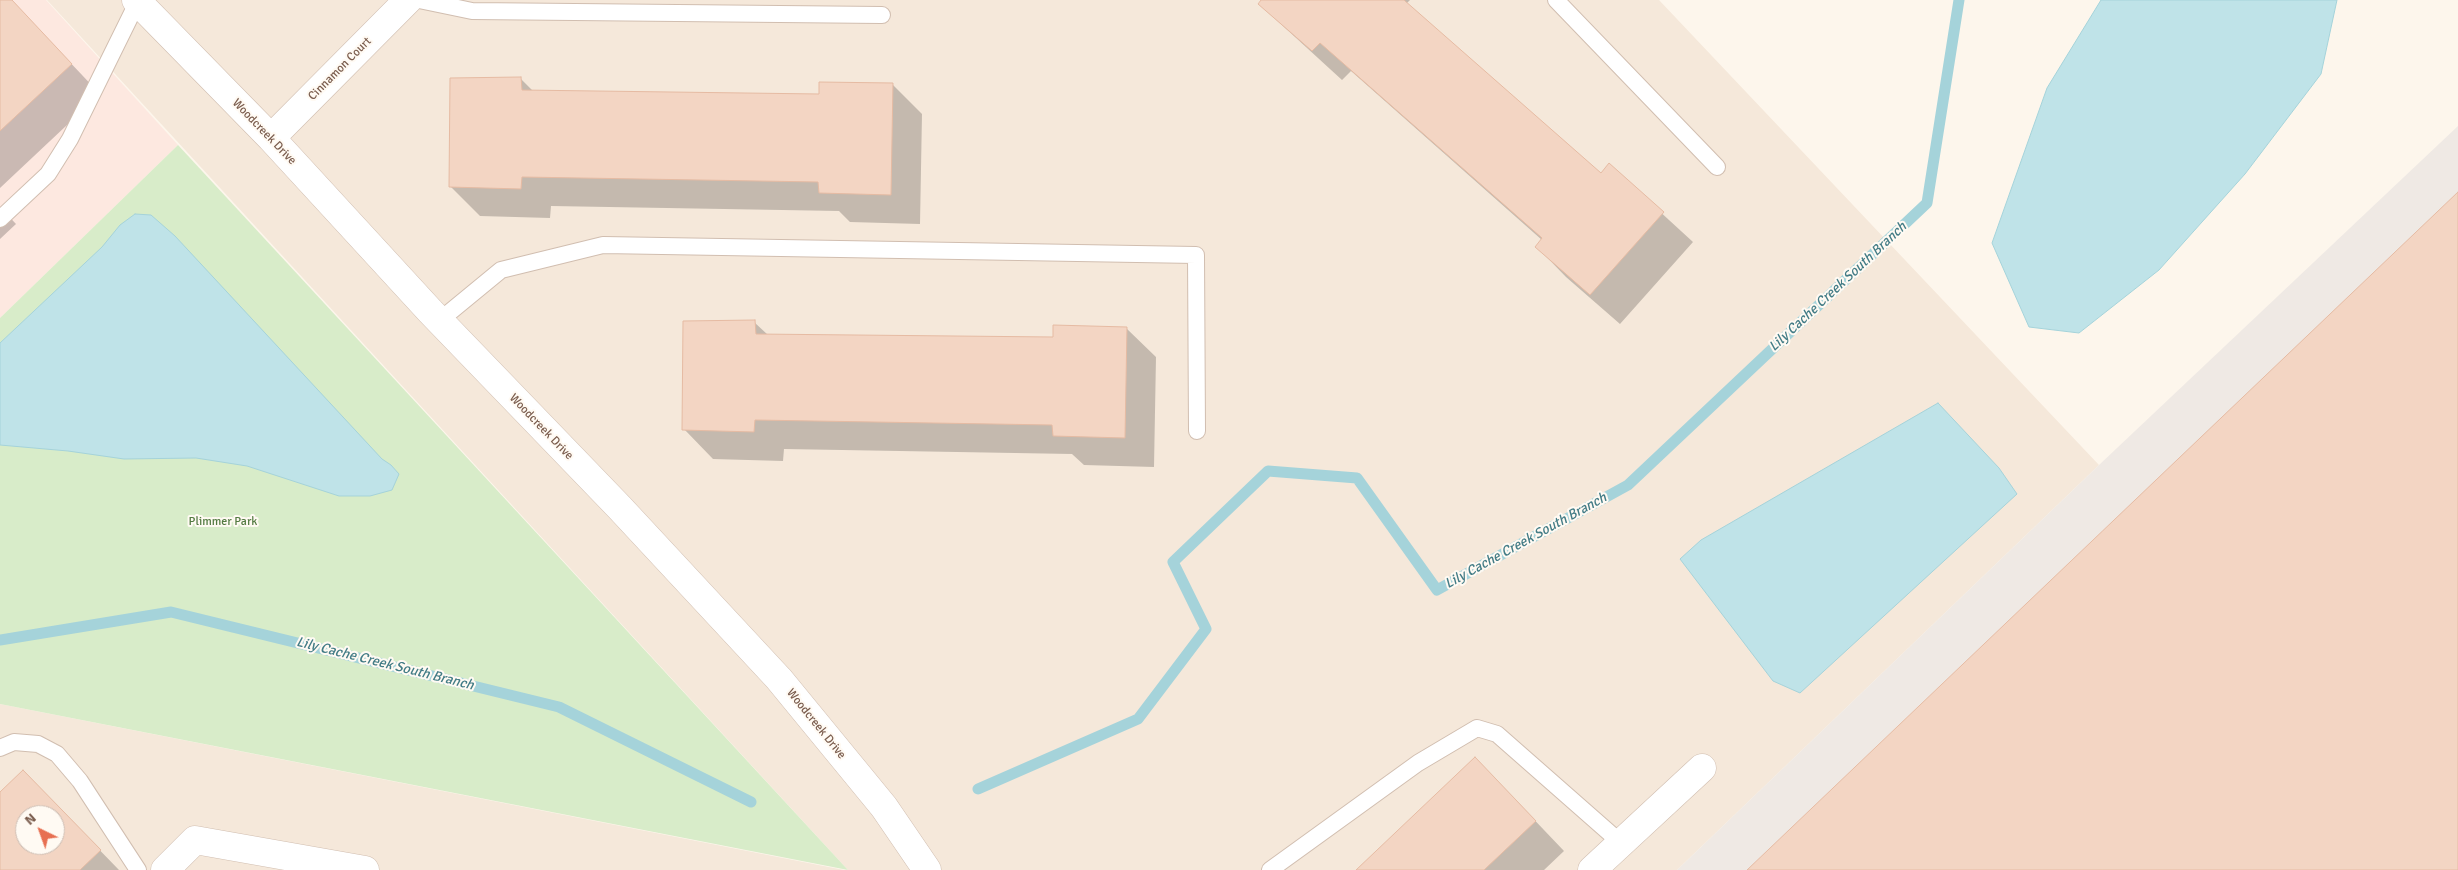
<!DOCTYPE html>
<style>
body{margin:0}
#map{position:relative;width:2458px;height:870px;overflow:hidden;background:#fdf6ec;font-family:Signika,sans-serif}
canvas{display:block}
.north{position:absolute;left:15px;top:805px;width:50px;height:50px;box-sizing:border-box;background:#fffaf3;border:1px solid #cabbb1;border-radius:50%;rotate:318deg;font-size:14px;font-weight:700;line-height:20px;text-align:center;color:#7a5c4d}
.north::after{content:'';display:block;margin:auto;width:18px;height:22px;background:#e76f51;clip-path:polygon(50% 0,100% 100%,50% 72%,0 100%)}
</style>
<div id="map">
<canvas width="2458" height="870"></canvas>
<div class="north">N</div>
</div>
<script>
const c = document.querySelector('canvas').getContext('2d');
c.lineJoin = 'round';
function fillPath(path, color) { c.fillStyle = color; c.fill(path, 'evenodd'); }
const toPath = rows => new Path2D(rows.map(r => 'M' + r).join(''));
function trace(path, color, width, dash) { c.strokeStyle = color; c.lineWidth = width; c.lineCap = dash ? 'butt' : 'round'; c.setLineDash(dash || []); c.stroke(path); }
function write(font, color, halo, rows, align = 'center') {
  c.font = font + ' Signika,sans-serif'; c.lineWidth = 4; c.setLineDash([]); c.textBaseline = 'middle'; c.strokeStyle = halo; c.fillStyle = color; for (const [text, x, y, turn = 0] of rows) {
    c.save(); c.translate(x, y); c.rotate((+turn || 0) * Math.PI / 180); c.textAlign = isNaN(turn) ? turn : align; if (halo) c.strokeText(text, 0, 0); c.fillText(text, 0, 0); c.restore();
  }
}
fillPath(toPath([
 [47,0,1659,0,2099,465,1677,870,848,870],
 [0,704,844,870,0,870],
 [25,815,55,815,55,845,25,845]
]), '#f5e8da');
fillPath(toPath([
 [0,0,46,0,178,145,0,318]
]), '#fde8e0');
fillPath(toPath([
 [2458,126,2458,870,1677,870,2099,465]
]), '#efe9e4');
fillPath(toPath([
 [178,145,848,870,0,704,0,318]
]), '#d8ecc9');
const water = toPath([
 [2101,0,2337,0,2321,74,2245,174,2159,270,2079,333,2029,327,1992,243,2047,88,2101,0],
 [135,214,151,215,175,236,382,459,391,465,399,474,392,490,370,496,339,496,247,466,196,458,124,459,68,451,0,445,0,343,102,247,120,225,135,214],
 [1938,403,1999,468,2017,494,1800,693,1773,681,1680,559,1701,540,1938,403]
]);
fillPath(water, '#bfe3e8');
trace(water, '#a5d3da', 1);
fillPath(toPath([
 [0,0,11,0,100,94,0,188],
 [1263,0,1410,0,1406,4,1601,174,1609,165,1693,242,1620,324,1566,277,1537,247,1542,240,1351,71,1342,80,1259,4],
 [521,79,534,92,820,95,893,85,922,114,920,224,850,222,839,211,551,206,550,218,480,216,450,186],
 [0,207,16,224,0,239],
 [754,322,768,335,1054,338,1126,328,1156,357,1154,467,1084,465,1072,454,784,449,783,461,713,459,684,429],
 [1504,788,1564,851,1544,870,1358,870],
 [0,794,52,801,119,870,0,870],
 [25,815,55,815,55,845,25,845]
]), '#0003');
trace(toPath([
 [0,640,171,612,559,707,751,802],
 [978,789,1138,719,1206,629,1173,562,1268,471,1357,478,1437,590,1628,485,1927,203,1959,0]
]), '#a5d3da', 11);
const building = toPath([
 [0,0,12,0,72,64,0,131,0,0],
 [1261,0,1404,0,1601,173,1609,163,1664,212,1590,295,1535,247,1542,238,1320,43,1312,51,1258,4,1261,0],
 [521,77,522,90,819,94,819,82,893,83,891,195,819,193,818,182,522,177,521,189,449,187,450,78,521,77],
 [2458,192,2458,870,1747,870,2458,192],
 [755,320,756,334,1053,337,1053,325,1127,327,1125,438,1053,436,1052,425,755,420,754,432,682,430,683,321,755,320],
 [1475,757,1536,821,1484,870,1356,870,1475,757],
 [23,770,101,850,80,870,0,870,0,792,23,770],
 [25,815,55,815,55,845,25,845,25,815]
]);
fillPath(building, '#f3d5c3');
trace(building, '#e6bba3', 1);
const service = toPath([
 [419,0,472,11,882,15],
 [1556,0,1717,167],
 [0,219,48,174,70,139,138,1],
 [439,321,501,270,603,245,1196,255,1197,431],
 [0,748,14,742,38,744,57,754,80,781,138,870],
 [1270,870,1418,763,1477,728,1497,734,1621,843]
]);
const minor = toPath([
 [136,0,271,138,430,311,620,508,779,679,884,807,927,870],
 [271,138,408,0],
 [165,870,195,840,365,870],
 [1592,870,1702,768]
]);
trace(service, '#d1beb0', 18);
trace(minor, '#d1beb0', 29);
trace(service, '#fff', 16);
trace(minor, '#fff', 28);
write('12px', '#7a5c4d', '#fffaf3', [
 ["Cinnamon Court",340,69,-45],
 ["Woodcreek Drive",264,132,46],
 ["Woodcreek Drive",541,427,46],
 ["Woodcreek Drive",816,724,51]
]);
write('12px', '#537a41', '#fffaf3', [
 ["Plimmer Park",223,522]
]);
write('italic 14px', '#437c86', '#fffaf3', [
 ["Lily Cache Creek South Branch",1838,287,-43],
 ["Lily Cache Creek South Branch",1526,541,-29],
 ["Lily Cache Creek South Branch",385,664,14]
]);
</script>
